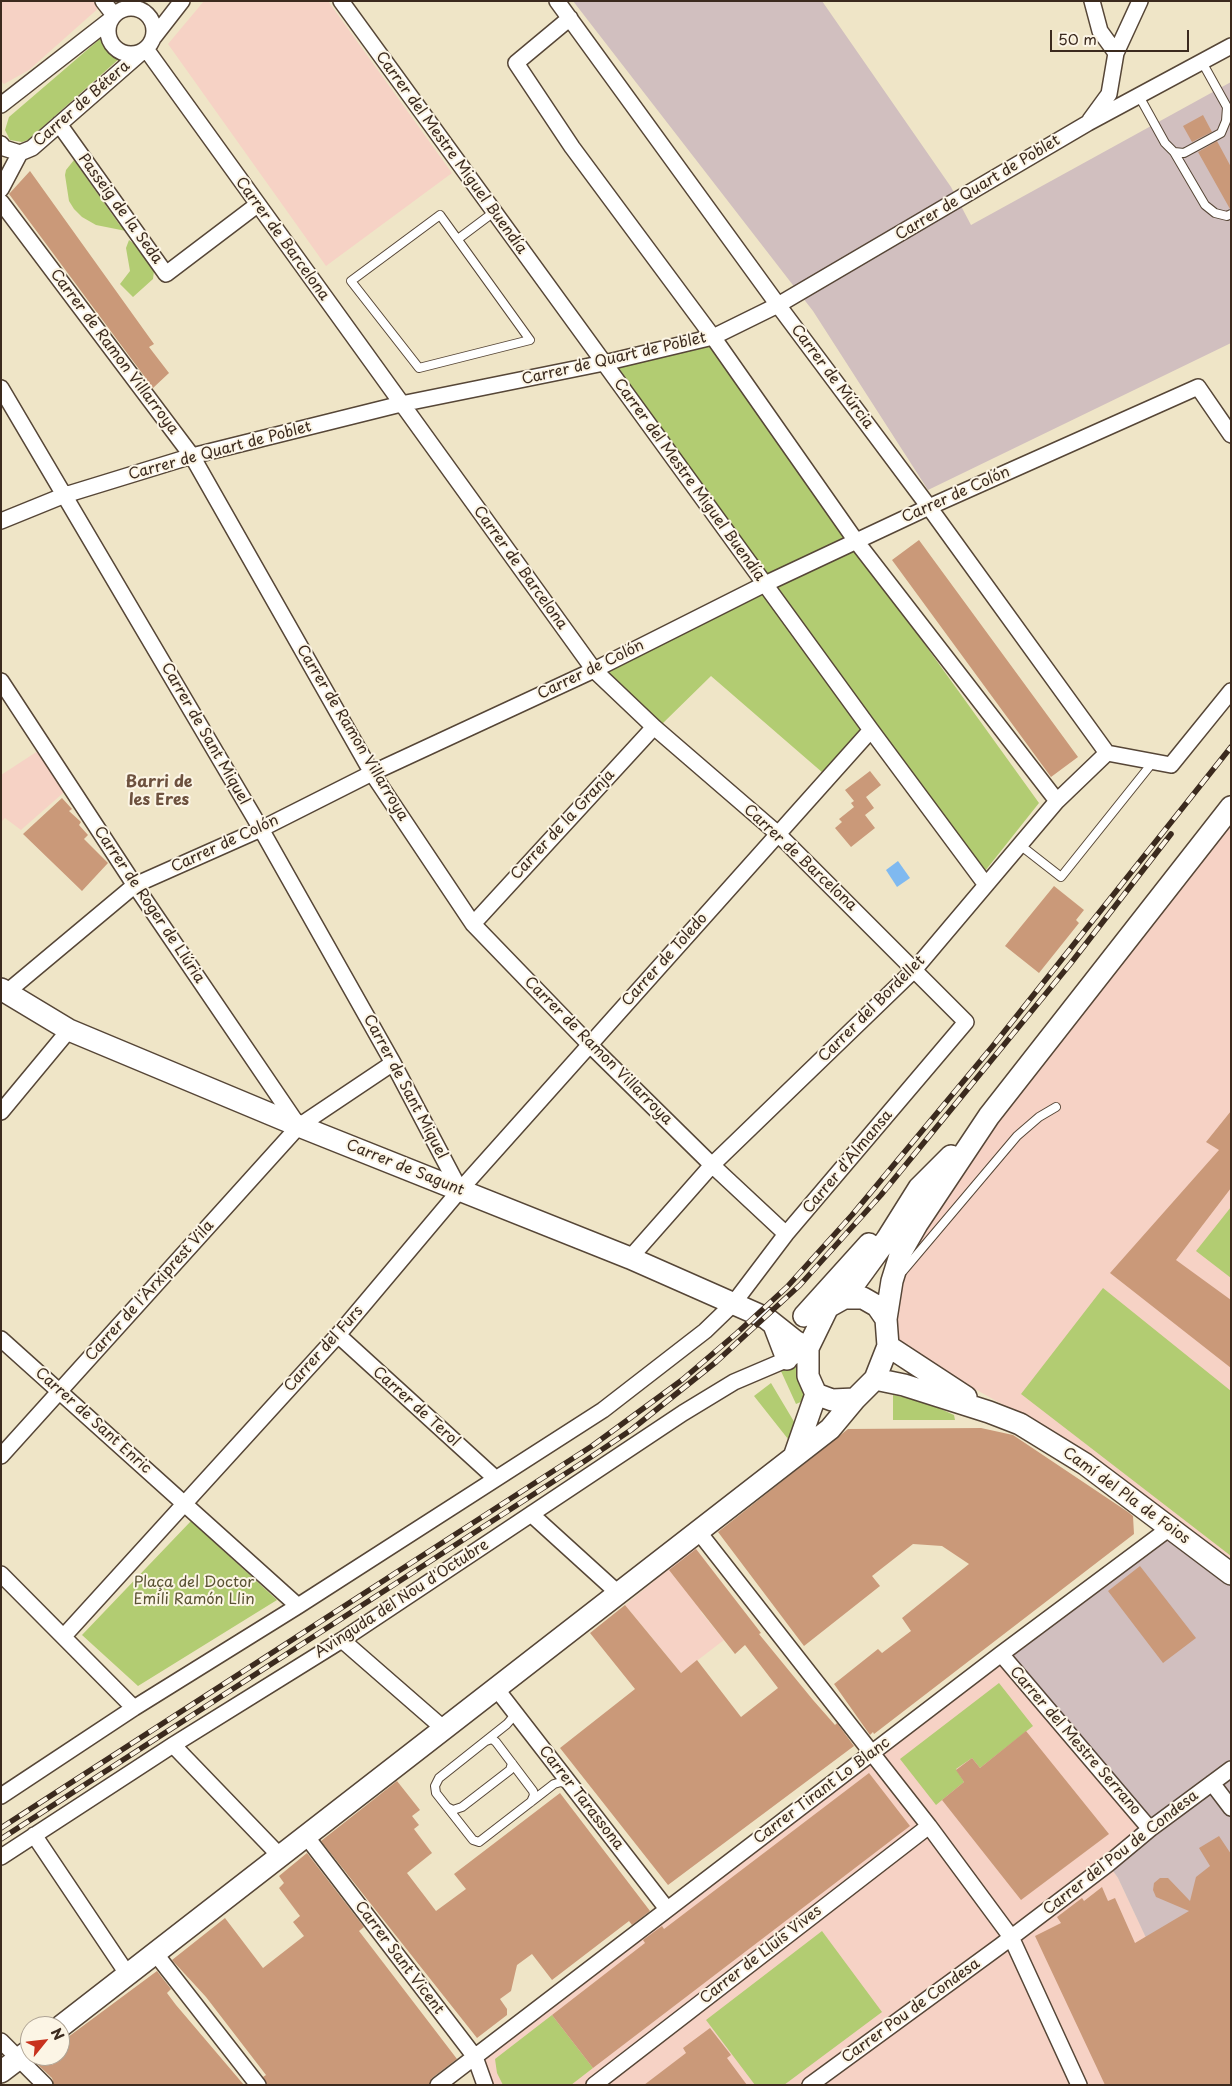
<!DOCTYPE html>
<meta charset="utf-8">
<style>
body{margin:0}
#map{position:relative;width:1232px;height:2086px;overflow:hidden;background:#efe5c7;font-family:"Playpen Sans",sans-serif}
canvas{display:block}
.frame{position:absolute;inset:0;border:2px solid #3b2a1e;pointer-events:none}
.north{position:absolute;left:20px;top:2016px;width:50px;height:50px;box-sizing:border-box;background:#fcf5e5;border:1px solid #afa495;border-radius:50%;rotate:61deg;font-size:14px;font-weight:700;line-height:20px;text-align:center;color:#3b2a1e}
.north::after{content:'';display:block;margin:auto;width:18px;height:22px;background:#c8321e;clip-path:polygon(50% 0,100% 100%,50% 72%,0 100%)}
.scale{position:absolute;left:1050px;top:30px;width:139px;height:22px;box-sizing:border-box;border:2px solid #3b2a1e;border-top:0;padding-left:6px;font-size:15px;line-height:18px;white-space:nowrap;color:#3b2a1e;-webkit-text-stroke:4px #fcf5e5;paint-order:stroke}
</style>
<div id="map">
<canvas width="1232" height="2086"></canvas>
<div class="frame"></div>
<div class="north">N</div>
<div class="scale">50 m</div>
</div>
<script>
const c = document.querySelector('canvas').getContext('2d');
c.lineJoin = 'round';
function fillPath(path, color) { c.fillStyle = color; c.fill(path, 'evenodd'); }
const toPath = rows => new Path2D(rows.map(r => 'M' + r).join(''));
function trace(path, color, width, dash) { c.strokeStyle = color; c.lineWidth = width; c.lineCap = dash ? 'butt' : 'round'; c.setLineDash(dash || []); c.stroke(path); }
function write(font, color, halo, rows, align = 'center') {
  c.font = font + ' "Playpen Sans",sans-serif'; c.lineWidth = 4; c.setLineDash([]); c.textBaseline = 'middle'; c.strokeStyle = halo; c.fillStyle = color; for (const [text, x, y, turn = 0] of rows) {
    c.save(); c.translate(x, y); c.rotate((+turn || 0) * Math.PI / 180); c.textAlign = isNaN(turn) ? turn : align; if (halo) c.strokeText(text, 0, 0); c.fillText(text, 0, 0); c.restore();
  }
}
fillPath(toPath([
 [1,1,99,1,102,5,29,70,4,84,1,81],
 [204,1,328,1,452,173,326,266,168,44],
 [44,747,70,787,21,830,5,818,1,822,1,775],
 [1231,822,1231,1567,1079,1447,894,1344,900,1278,940,1200,1025,1082],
 [695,1547,727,1590,701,1612,724,1640,681,1673,625,1605],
 [1001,1654,1150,1829,1108,1864,1118,1878,1216,2085,485,2085,475,2057]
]), '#f6d2c5');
fillPath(toPath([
 [573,1,822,1,951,187,971,225,1231,82,1231,343,928,490,813,311],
 [1171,1527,1231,1574,1231,2085,1215,2085,1118,1878,1108,1864,1149,1829,1001,1654]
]), '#d1bfbf');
fillPath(toPath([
 [101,38,111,54,120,58,28,140,22,142,10,140,5,130,9,117],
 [74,160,119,224,126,231,96,225,82,217,74,209,69,201,65,175,66,170],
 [129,240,133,243,154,271,153,279,133,297,120,284,130,271,126,248],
 [710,343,848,540,768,577,612,365],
 [854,546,1039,803,985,871,773,585],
 [764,587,864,728,823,773,711,676,662,724,603,670],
 [1231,1207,1231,1278,1196,1251],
 [1103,1288,1231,1391,1231,1556,1021,1394],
 [795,1365,798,1368,805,1397,803,1401,796,1404,780,1369],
 [771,1383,796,1425,788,1439,754,1396],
 [893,1395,923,1401,954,1415,955,1420,893,1420],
 [191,1521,277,1600,138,1686,82,1635],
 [999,1683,1033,1726,980,1768,972,1758,956,1769,964,1782,936,1805,900,1759],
 [822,1931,882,2012,784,2085,755,2085,706,2020],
 [552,2015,593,2068,571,2085,503,2085,497,2073,495,2059]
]), '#b2cc72');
fillPath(toPath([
 [898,861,910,878,897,887,886,870]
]), '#7fb9f0');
fillPath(toPath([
 [1203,115,1212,132,1192,142,1183,126],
 [1217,141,1231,167,1230,209,1198,152],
 [30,171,154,344,149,347,169,373,153,388,9,194],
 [919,540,1078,757,1051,777,892,560],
 [870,771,881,785,866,797,874,808,865,815,875,828,851,847,835,828,842,822,839,819,854,807,851,803,854,801,845,790],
 [62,798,72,809,69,811,81,822,79,825,88,835,84,839,108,863,82,891,23,834],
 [1054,886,1084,910,1076,920,1079,923,1039,973,1005,946],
 [1231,1111,1231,1188,1176,1260,1231,1300,1231,1368,1110,1273,1219,1150,1206,1142],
 [981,1428,1013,1435,1128,1512,1133,1516,1134,1534,874,1734,873,1732,870,1735,834,1684,878,1649,882,1653,911,1631,902,1618,969,1564,942,1546,913,1544,872,1576,880,1586,804,1646,718,1532,848,1429],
 [696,1549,761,1633,759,1634,813,1700,835,1725,837,1723,854,1746,668,1885,560,1748,635,1689,590,1633,625,1605,681,1673,697,1660,741,1717,778,1688,745,1645,735,1654,669,1570],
 [1140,1566,1196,1638,1163,1663,1108,1591],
 [1026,1731,1109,1834,1021,1900,942,1800,964,1782,956,1770,972,1758,980,1768],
 [869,1773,910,1826,593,2068,552,2015,645,1943,643,1940,662,1926,664,1929],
 [397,1781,420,1810,412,1816,419,1825,414,1829,432,1853,407,1873,436,1911,466,1889,454,1874,560,1793,650,1911,632,1925,629,1921,552,1980,532,1954,517,1965,511,1991,500,1999,507,2009,507,2015,477,2038,321,1841],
 [1219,1836,1231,1854,1231,2085,1105,2085,1035,1936,1061,1923,1057,1917,1082,1898,1084,1901,1102,1887,1108,1901,1115,1898,1135,1943,1189,1911,1156,1897,1153,1890,1154,1883,1160,1878,1168,1878,1190,1901,1196,1877,1210,1866,1199,1848],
 [307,1853,364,1927,359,1931,457,2059,432,2078,429,2085,267,2085,263,2077,266,2075,206,1997,172,1960,225,1918,263,1968,304,1936,293,1922,300,1916,279,1888,284,1883,279,1876],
 [157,1971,171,1989,167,1993,176,2005,244,2085,54,2085,52,2078,36,2063,44,2056,60,2056,60,2043],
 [710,2028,731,2055,727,2058,747,2085,644,2085,686,2053,683,2048]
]), '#ca9979');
const lane = toPath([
 [1139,96,1165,143,1174,152,1184,153,1221,133,1226,121,1227,107,1202,62],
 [1174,152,1205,205,1215,213,1227,216,1231,214],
 [440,215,530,340,419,368,351,281,440,215],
 [458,239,494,212],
 [1020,845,1061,877,1153,762],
 [903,1271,1017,1136,1039,1117,1056,1107],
 [513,1710,513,1717,507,1724,439,1778,435,1786,436,1793,473,1840,479,1842,554,1784,561,1782,567,1784],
 [486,1741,492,1739,496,1742,533,1791,534,1795,531,1802],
 [447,1807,453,1810,462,1807,510,1770,512,1763]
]);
const street = toPath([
 [103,1,114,15],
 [341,1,871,730,986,885],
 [557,1,778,305,929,507,1107,753],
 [1092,1,1100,31,1116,53],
 '108 31a23 23 0 1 1 46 0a23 23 0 1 1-46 0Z',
 [570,18,516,63,572,147,713,337,856,541,1057,801],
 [154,37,182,1],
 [1,105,110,20],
 [1090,120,1109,94,1116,53,1140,1],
 [59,124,166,274,257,205],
 [1,144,4,148,20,153,32,148,143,51],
 [1,189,20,153],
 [1,202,192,456,372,773,473,924,590,1045,712,1165,786,1234],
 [1,388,261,829,393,1063,460,1190],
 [1,521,65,495,192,456,401,404,604,363,713,337,778,305,1088,123,1231,46],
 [1,681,132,881,298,1125],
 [1107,753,1171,765,1231,691],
 [473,924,654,727],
 [7,992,135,885,261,829,372,773,594,670,765,584,929,507,1198,387,1231,435],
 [1,1112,69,1030],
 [630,1258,712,1165,915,969,1057,801,1107,753],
 [338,1335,495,1478],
 [1,1339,298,1606],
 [1,1456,299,1126,393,1063],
 [531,1514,618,1593],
 [698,1531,929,1826,1011,1937,1079,2085],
 [1,1574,134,1708],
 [64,1636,338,1335,460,1190,871,730],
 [342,1640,443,1728],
 [1001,1654,1150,1829],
 [495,1687,667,1909],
 [173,1745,280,1856],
 [1212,1783,1231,1808],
 [1,1796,134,1708,298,1606,603,1410,705,1331,733,1304,786,1234,966,1022,778,834,654,727,594,670,146,49],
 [34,1835,128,1975],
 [306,1836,475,2057,485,2085],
 [1,1857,173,1745,342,1640,683,1413,734,1382,795,1356],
 [155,1953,258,2085],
 [1,2041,45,2085],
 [438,2085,1001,1654,1171,1527],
 [594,2085,929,1826],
 [810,2085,1000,1946,1108,1864,1150,1829,1231,1769]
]);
const secondary = toPath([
 [1,989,69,1030,299,1126,630,1258,766,1318,795,1341,808,1348],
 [844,1298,863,1298,877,1306,886,1319,888,1346,875,1379,855,1399,832,1400,816,1394,808,1376,808,1348,828,1307,844,1298],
 [844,1298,887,1239,919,1188,951,1156],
 [804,1316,869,1244],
 [886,1319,892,1281,901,1252,917,1224,989,1116,1231,807],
 [774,1325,787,1359],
 [888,1346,966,1397],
 [875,1379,904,1385,989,1412,1020,1424,1085,1464,1231,1574],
 [794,1457,816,1394],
 [60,2027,830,1429,855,1399],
 [1,2072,30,2050]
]);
trace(lane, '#564637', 10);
trace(street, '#564637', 18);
trace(secondary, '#564637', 24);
trace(lane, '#fff', 8);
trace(street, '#fff', 15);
trace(secondary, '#fff', 21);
const rail = toPath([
 [1,1828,592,1446,682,1380,737,1333,787,1287,852,1215,992,1047,1231,747],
 [1,1839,585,1461,631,1430,716,1362,800,1285,881,1195,1071,963,1171,834]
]);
trace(rail, '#3b2a1e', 5.5);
trace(rail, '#fcf5e5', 4, [11]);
write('15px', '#3b2a1e', '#fcf5e5', [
 ["Carrer de Bétera",82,104,-41],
 ["Carrer del Mestre Miguel Buendía",451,153,54],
 ["Carrer de Quart de Poblet",978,188,-31],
 ["Passeig de la Seda",120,209,54],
 ["Carrer de Barcelona",282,239,54],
 ["Carrer de Ramon Villarroya",114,352,53],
 ["Carrer de Quart de Poblet",614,359,-13],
 ["Carrer de Múrcia",832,377,53],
 ["Carrer de Quart de Poblet",220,451,-15],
 ["Carrer del Mestre Miguel Buendía",689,480,54],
 ["Carrer de Colón",956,495,-24],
 ["Carrer de Barcelona",520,568,54],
 ["Carrer de Colón",591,670,-26],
 ["Carrer de Ramon Villarroya",352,733,59],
 ["Carrer de Sant Miquel",205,734,60],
 ["Carrer de la Granja",563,825,-47],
 ["Carrer de Colón",225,844,-25],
 ["Carrer de Barcelona",800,858,43],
 ["Carrer de Roger de Llúria",149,905,56],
 ["Carrer de Toledo",665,960,-48],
 ["Carrer del Bordellet",872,1009,-45],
 ["Carrer de Ramon Villarroya",598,1051,45],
 ["Carrer de Sant Miquel",405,1087,62],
 ["Carrer d'Almansa",848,1162,-50],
 ["Carrer de Sagunt",405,1168,22],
 ["Carrer de l'Arxiprest Vila",150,1291,-48],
 ["Carrer del Furs",324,1349,-48],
 ["Carrer de Terol",416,1407,42],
 ["Carrer de Sant Enric",93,1421,42],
 ["Camí del Pla de Foios",1126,1496,36],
 ["Avinguda del Nou d'Octubre",402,1599,-33],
 ["Carrer del Mestre Serrano",1075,1741,49],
 ["Carrer Tirant Lo Blanc",822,1791,-37],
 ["Carrer Tarassona",581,1798,52],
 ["Carrer del Pou de Condesa",1121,1853,-38],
 ["Carrer de Lluís Vives",761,1955,-38],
 ["Carrer Sant Vicent",399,1958,53],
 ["Carrer Pou de Condesa",911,2011,-36]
]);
write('15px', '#595233', '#fcf5e5', [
 ["Plaça del Doctor",194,1583],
 ["Emili Ramón Llin",194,1600]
]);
write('bold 16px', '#6d513e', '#fcf5e5', [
 ["Barri de",159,783],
 ["les Eres",159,801]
]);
</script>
